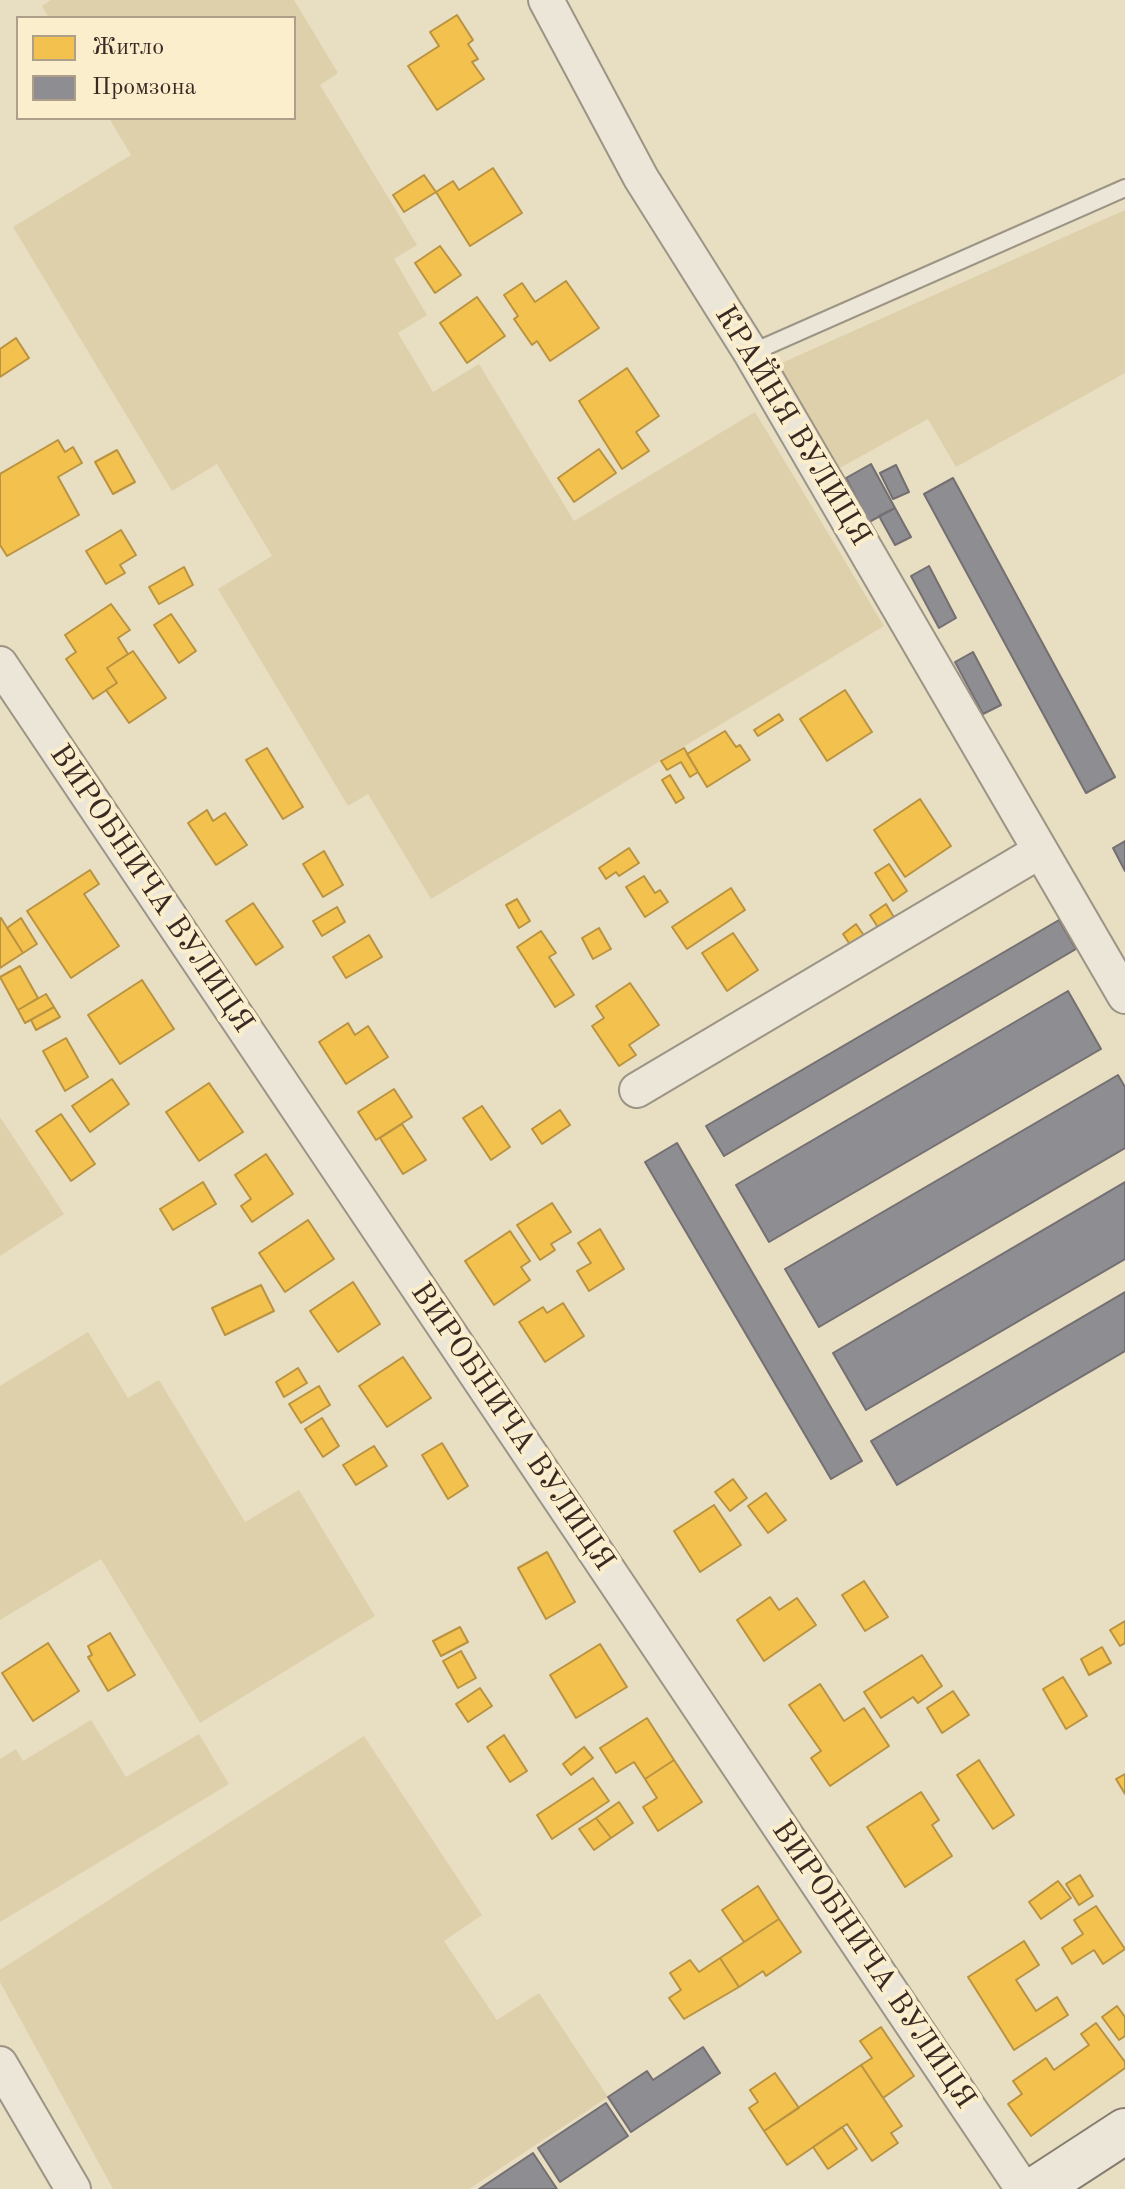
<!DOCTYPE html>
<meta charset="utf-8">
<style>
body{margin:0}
#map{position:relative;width:1125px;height:2189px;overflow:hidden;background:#e8dec2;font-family:"Old Standard TT",serif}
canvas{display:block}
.legend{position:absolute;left:16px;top:16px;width:280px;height:104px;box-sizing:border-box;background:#faeecd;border:2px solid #ad9f89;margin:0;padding:10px 14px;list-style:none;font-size:24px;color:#392923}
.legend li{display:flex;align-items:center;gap:16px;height:40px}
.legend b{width:40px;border:2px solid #ad9f89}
</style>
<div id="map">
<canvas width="1125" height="2189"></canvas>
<ul class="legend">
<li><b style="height:22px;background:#f2c14e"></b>Житло</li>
<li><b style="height:22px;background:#8d8d92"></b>Промзона</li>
</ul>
</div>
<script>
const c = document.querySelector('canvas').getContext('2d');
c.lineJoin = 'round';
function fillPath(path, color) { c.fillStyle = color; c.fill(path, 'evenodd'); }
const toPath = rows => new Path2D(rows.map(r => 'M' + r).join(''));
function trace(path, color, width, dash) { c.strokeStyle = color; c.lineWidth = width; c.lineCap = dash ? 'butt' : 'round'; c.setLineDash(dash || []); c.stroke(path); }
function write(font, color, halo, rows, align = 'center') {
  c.font = font + ' "Old Standard TT",serif'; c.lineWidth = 8; c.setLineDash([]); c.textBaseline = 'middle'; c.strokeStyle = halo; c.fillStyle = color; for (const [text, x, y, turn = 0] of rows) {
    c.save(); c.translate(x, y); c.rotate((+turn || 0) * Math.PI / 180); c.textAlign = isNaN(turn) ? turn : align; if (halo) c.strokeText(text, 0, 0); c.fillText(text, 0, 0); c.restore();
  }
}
fillPath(toPath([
 [51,0,294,0,338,73,320,85,417,245,394,259,427,315,398,333,433,392,479,364,574,521,755,412,884,626,431,899,368,794,348,806,218,589,272,556,217,464,172,491,13,227,131,155,109,118,294,118,294,18,49,18,42,6],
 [1125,210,1125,373,956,467,928,419,838,469,777,365],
 [0,1117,64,1214,0,1256],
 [88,1332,128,1398,159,1380,245,1522,299,1490,375,1616,200,1723,101,1559,0,1620,0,1386],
 [91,1720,126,1777,199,1734,229,1784,0,1922,0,1759,16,1749,23,1761],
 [364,1736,482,1915,444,1941,497,2020,539,1993,608,2097,469,2189,113,2189,0,1982,0,1970]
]), '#dfd0ac');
const homes = toPath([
 [457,15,473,40,468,44,478,59,472,62,484,79,437,110,408,66,439,46,430,32,457,15],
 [493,168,522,213,470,246,436,192,453,181,459,190,493,168],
 [424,175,436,192,404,212,393,195,424,175],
 [440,246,461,275,435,293,415,263,440,246],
 [566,281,599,328,550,361,537,341,532,345,514,319,518,316,504,295,522,283,535,302,566,281],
 [477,297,505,336,467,363,440,323,477,297],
 [16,338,29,358,0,377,0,349,16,338],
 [627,368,659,416,636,432,649,451,622,469,579,401,627,368],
 [58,440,65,452,73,447,82,463,58,477,79,515,7,556,0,545,0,474,58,440],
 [599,449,616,473,574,502,558,478,599,449],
 [117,450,135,482,113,494,95,462,117,450],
 [121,530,136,555,120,565,125,573,106,584,86,551,121,530],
 [184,567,193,585,159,604,149,587,184,567],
 [111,604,130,630,118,638,128,654,107,668,117,683,93,699,66,659,76,652,65,635,111,604],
 [171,614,196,651,179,663,154,625,171,614],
 [133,651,166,698,129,723,106,690,117,683,107,668,133,651],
 [845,690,872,732,827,761,800,719,845,690],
 [779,714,783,720,758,736,754,730,779,714],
 [725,731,736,747,740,745,750,760,707,787,687,754,725,731],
 [267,748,303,807,283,819,246,760,267,748],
 [684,748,698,772,690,777,681,762,667,770,661,761,684,748],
 [670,775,684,798,676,803,662,780,670,775],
 [920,799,951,846,905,877,874,830,920,799],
 [207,810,213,821,225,813,247,845,216,865,188,823,207,810],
 [629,848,639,863,619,876,616,872,606,879,599,868,629,848],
 [324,851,343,885,323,897,303,864,324,851],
 [889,864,907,891,893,901,875,873,889,864],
 [90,870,99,884,84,894,119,946,71,978,27,911,90,870],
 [644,876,655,893,660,890,668,902,645,917,626,887,644,876],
 [731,888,745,910,687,949,672,927,731,888],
 [517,899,530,921,519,928,506,905,517,899],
 [253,903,283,947,256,965,226,921,253,903],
 [886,904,895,919,879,929,870,915,886,904],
 [337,907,345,922,322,936,313,921,337,907],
 [1,918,23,953,0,968,0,919,1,918],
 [21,918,37,944,23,953,7,928,21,918],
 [856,924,865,937,851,946,843,934,856,924],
 [599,928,611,949,593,959,582,938,599,928],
 [541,931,556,953,549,957,574,995,555,1007,517,947,541,931],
 [733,933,758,970,727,991,702,953,733,933],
 [369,935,382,957,346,978,333,957,369,935],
 [20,966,38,998,18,1010,0,977,20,966],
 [142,980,174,1029,120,1064,88,1015,142,980],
 [630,983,659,1025,629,1045,636,1055,619,1066,592,1026,604,1018,596,1006,630,983],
 [46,994,54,1007,25,1023,18,1010,46,994],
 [54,1007,60,1017,36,1030,31,1020,54,1007],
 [348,1023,355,1035,368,1026,388,1057,346,1084,319,1042,348,1023],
 [66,1038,88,1077,65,1091,43,1051,66,1038],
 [112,1079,129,1104,90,1132,72,1106,112,1079],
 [209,1083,243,1132,199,1161,166,1112,209,1083],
 [394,1089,412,1117,376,1140,358,1112,394,1089],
 [482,1106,510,1147,491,1160,463,1118,482,1106],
 [560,1110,570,1125,542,1144,532,1129,560,1110],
 [61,1114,95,1164,71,1181,36,1131,61,1114],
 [402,1124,426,1160,403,1174,380,1138,402,1124],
 [266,1154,293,1194,252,1222,241,1206,251,1199,235,1175,266,1154],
 [203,1182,216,1204,173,1230,160,1209,203,1182],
 [552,1203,571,1232,551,1244,555,1250,540,1260,517,1225,552,1203],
 [308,1220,334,1259,285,1292,259,1253,308,1220],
 [600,1229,624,1269,589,1291,577,1271,591,1263,578,1243,600,1229],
 [510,1231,530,1261,521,1267,530,1280,494,1305,465,1261,510,1231],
 [353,1282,380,1324,338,1352,310,1311,353,1282],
 [261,1285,274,1311,225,1335,212,1308,261,1285],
 [563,1303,584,1336,545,1362,519,1322,543,1307,547,1313,563,1303],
 [403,1357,431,1398,387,1427,359,1386,403,1357],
 [298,1368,307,1383,284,1397,276,1382,298,1368],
 [319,1386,330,1405,301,1423,289,1404,319,1386],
 [322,1418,339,1446,323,1457,305,1429,322,1418],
 [442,1443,468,1486,448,1499,422,1455,442,1443],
 [374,1446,387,1466,356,1485,343,1465,374,1446],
 [733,1479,747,1498,730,1511,715,1492,733,1479],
 [766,1493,786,1520,768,1533,748,1506,766,1493],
 [714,1505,741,1545,700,1572,674,1531,714,1505],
 [547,1552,575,1602,546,1619,518,1568,547,1552],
 [864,1581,888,1617,865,1631,842,1595,864,1581],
 [770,1597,779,1610,797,1598,816,1625,764,1661,737,1620,770,1597],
 [1125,1621,1125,1643,1120,1646,1110,1630,1125,1621],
 [460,1627,468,1642,441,1656,433,1641,460,1627],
 [110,1633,135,1675,108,1691,88,1657,92,1655,88,1646,110,1633],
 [48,1643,79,1691,33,1721,2,1673,48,1643],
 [600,1644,627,1687,576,1718,550,1675,600,1644],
 [1102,1647,1111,1663,1089,1675,1081,1659,1102,1647],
 [461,1651,476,1678,458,1688,443,1661,461,1651],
 [922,1655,942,1686,918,1703,913,1697,881,1718,864,1692,922,1655],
 [1063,1677,1087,1716,1066,1729,1043,1689,1063,1677],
 [820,1684,844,1721,864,1708,889,1746,830,1786,811,1758,821,1751,789,1705,820,1684],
 [480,1688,492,1706,468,1722,456,1704,480,1688],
 [953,1691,969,1715,942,1733,927,1708,953,1691],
 [647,1718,674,1760,645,1779,634,1762,616,1773,600,1748,647,1718],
 [504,1735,527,1771,510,1782,487,1747,504,1735],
 [584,1747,593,1758,571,1775,563,1764,584,1747],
 [674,1760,702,1802,658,1831,643,1807,657,1798,645,1779,674,1760],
 [979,1760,1014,1815,993,1829,957,1775,979,1760],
 [1125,1774,1125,1794,1116,1779,1125,1774],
 [593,1778,609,1801,552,1839,537,1815,593,1778],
 [921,1792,939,1820,932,1825,952,1856,905,1887,867,1827,921,1792],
 [619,1802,633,1823,611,1838,596,1818,619,1802],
 [596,1818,611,1838,594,1850,579,1829,596,1818],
 [1080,1875,1093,1896,1079,1905,1066,1884,1080,1875],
 [1058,1881,1071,1898,1041,1919,1029,1902,1058,1881],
 [758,1886,779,1919,744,1942,722,1910,758,1886],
 [1096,1906,1125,1949,1103,1964,1094,1950,1072,1964,1062,1948,1083,1934,1074,1920,1096,1906],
 [779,1919,801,1952,766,1976,763,1971,739,1987,720,1958,779,1919],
 [1024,1941,1039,1965,1016,1980,1036,2011,1057,1997,1068,2015,1014,2050,968,1977,1024,1941],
 [720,1958,739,1987,684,2019,669,1998,681,1990,670,1973,690,1960,699,1972,720,1958],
 [1117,2006,1125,2017,1125,2036,1119,2040,1102,2017,1117,2006],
 [1096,2023,1125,2062,1125,2068,1031,2136,1008,2104,1022,2094,1013,2081,1046,2058,1054,2070,1089,2045,1081,2034,1096,2023],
 [881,2027,914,2076,883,2098,861,2065,872,2058,860,2041,881,2027],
 [861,2065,902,2126,891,2133,898,2143,872,2161,847,2124,787,2165,764,2131,861,2065],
 [775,2073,799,2108,764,2131,749,2108,758,2102,750,2090,775,2073],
 [842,2127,857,2149,828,2169,813,2147,842,2127]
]);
fillPath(homes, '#f2c14e');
trace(homes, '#ba9341', 2);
const industry = toPath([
 [871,464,895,508,869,522,846,478,871,464],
 [896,465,909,492,893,499,880,473,896,465],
 [953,478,1115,777,1086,793,924,494,953,478],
 [895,508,911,537,895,545,879,516,895,508],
 [929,566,956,618,939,628,911,576,929,566],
 [973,652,1001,705,983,714,955,662,973,652],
 [1125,841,1125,871,1113,848,1125,841],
 [1059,920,1076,949,724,1156,706,1126,1059,920],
 [1068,991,1101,1049,769,1242,736,1185,1068,991],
 [1118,1075,1125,1087,1125,1148,819,1327,785,1269,1118,1075],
 [677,1143,862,1461,831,1479,645,1162,677,1143],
 [1125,1182,1125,1259,866,1410,833,1353,1125,1182],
 [1125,1292,1125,1351,897,1485,871,1441,1125,1292],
 [703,2047,720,2073,631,2132,608,2097,647,2071,653,2080,703,2047],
 [606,2103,628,2136,560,2182,538,2148,606,2103],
 [533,2153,557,2189,479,2189,533,2153]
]);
fillPath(industry, '#8d8d92');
trace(industry, '#746f71', 2);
const lane = toPath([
 [751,353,1125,188]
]);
const street = toPath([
 [546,0,641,178,751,353,1125,996],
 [0,664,1023,2189],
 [637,1090,1040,851],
 [0,2064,73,2189]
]);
const secondary = toPath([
 [1036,2189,1125,2131]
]);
trace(lane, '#9c9484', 20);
trace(street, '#9c9484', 38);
trace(secondary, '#847c6e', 48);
trace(lane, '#ebe6d8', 16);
trace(street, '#ebe6d8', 34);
trace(secondary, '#ebe6d8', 44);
write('30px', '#392923', '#faeecd', [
 ["КРАЙНЯ ВУЛИЦЯ",792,426,59],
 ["ВИРОБНИЧА ВУЛИЦЯ",151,889,56],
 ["ВИРОБНИЧА ВУЛИЦЯ",512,1427,56],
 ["ВИРОБНИЧА ВУЛИЦЯ",873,1965,56]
]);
</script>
